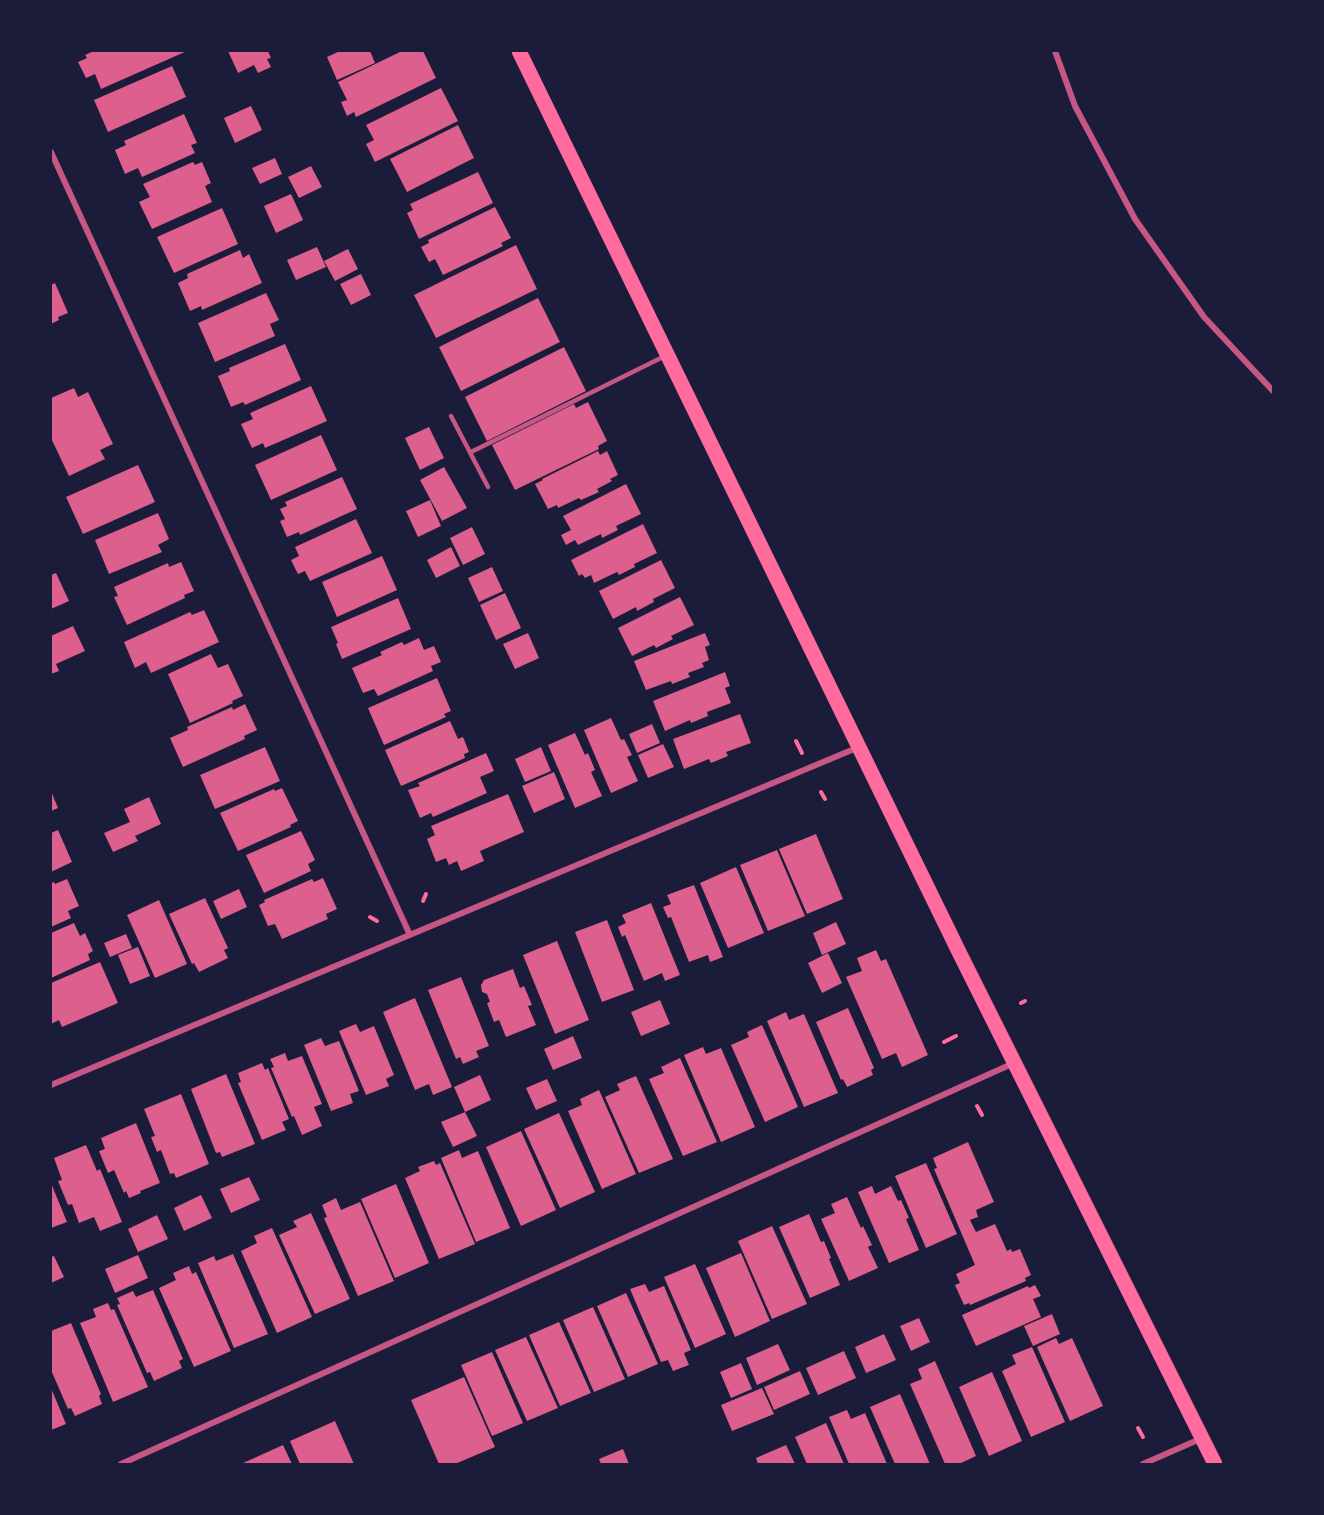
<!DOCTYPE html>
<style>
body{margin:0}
#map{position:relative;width:1324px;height:1515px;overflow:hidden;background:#1b1b3a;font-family:"Fira Sans Condensed",sans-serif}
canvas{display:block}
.frame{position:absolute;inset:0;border:52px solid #1b1b3a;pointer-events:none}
</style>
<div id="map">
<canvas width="1324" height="1515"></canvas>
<div class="frame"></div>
</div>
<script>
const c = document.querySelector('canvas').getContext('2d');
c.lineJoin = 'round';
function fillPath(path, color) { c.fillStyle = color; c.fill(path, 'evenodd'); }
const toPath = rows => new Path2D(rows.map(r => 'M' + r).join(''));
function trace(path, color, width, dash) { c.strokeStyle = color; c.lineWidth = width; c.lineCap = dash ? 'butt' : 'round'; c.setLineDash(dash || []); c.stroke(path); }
fillPath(toPath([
 [94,51,187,51,101,89,95,74,86,78,78,62,87,58,85,55],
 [228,51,268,51,271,58,267,59,271,67,258,73,254,65,238,73],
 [340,51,370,51,375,63,337,80,327,57],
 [402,51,423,51,436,78,356,117,354,112,347,116,341,102,347,100,338,82],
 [172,66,186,97,108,132,94,100],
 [441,88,458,121,375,162,366,144,374,140,366,125],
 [251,106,262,130,235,143,224,118],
 [184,114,197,143,191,145,195,153,142,177,138,168,125,174,115,150,126,145,124,141],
 [458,125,474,158,407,192,390,159],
 [275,158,282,174,260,184,252,168],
 [193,162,195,165,202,162,211,183,205,186,212,202,152,229,139,202,150,197,143,184],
 [311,166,322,187,299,198,288,177],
 [478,172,493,203,419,239,407,213,413,210,410,204],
 [291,194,303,220,276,233,264,206],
 [495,207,511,238,501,243,503,246,443,275,435,259,429,262,421,247,429,243,428,240],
 [222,208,238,244,174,273,157,237],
 [516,245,537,289,436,338,414,295],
 [317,247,326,267,296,280,287,260],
 [348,249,358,269,335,281,324,261],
 [240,250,243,258,249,254,262,283,202,310,201,306,190,311,178,283,188,278,187,274],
 [361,274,371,295,351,305,340,284],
 [55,283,68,313,58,317,59,320,51,324,51,285],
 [266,293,279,320,270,324,275,336,215,362,198,323],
 [538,298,560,342,461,391,439,347],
 [285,344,301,380,245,405,243,402,231,407,218,376,230,371,229,368],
 [564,347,586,391,487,441,465,397],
 [311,386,327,421,265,448,263,443,252,448,241,424,253,419,250,413],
 [74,388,78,397,88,392,113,444,100,450,105,459,69,476,51,438,51,398],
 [588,402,607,441,598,446,599,449,515,490,492,445,574,404,576,408],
 [429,427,444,458,420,470,405,438],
 [321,435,337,470,271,500,255,465],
 [598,451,600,455,607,451,618,475,610,479,612,481,597,489,599,492,581,500,579,498,558,508,557,505,548,509,535,484,543,480,542,479],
 [138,465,155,502,83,534,66,497],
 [444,467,467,508,442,521,420,480],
 [342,477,357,509,300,535,299,532,287,537,280,521,285,519,280,509,287,506,285,502],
 [626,484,641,514,616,526,618,530,602,538,601,534,578,545,575,540,566,545,561,535,571,530,563,516],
 [430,500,441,526,418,537,406,511],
 [158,513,169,539,158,545,162,552,109,574,95,540],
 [356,519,372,553,310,581,305,571,298,574,291,560,299,556,295,547],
 [643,524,657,553,634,564,635,567,619,575,617,572,594,583,591,575,585,578,582,574,579,576,571,560],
 [472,527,485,554,463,565,450,538],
 [451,547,460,566,436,578,427,560],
 [382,556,397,590,337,617,322,582],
 [661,560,675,588,653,599,654,602,637,611,636,607,613,619,599,591],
 [181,562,194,591,184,595,185,598,127,625,114,597,118,596,114,587,168,563,169,567],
 [492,567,503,591,479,602,468,578],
 [56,573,69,601,51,609,51,575],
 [505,593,521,628,496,640,480,605],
 [680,597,694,625,671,636,673,639,656,648,654,645,632,656,618,628],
 [398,598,411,629,342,659,336,644,338,643,331,627],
 [204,610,219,642,151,673,146,662,135,668,124,642,190,612,192,615],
 [73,626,85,651,56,664,59,671,51,674,51,636],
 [528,633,539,658,515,669,503,644],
 [705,633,710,645,705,647,709,660,702,663,704,667,688,673,690,677,672,684,671,681,646,690,634,661],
 [419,638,424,650,434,646,441,662,431,666,433,671,378,696,374,689,363,693,352,668,382,655,380,652,402,642,404,645],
 [211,654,218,668,228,664,243,696,232,701,233,703,190,723,168,674],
 [725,672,730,686,725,688,731,703,707,712,708,716,691,723,690,720,665,731,653,701],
 [437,678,451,711,444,714,446,717,384,745,368,708],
 [245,704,257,730,244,736,245,739,183,767,170,738,188,730,187,727,232,707,233,710],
 [740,714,751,743,726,752,728,756,711,763,709,759,684,769,673,739],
 [611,718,621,740,624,739,632,755,627,757,638,781,611,793,584,730],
 [450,721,458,739,463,737,469,752,464,754,465,758,401,786,385,750],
 [652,724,660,743,637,753,629,734],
 [575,733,585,755,588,753,595,770,591,772,602,796,575,808,548,745],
 [663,744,674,767,648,778,638,755],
 [265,747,280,781,215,809,200,775],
 [541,747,551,771,525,782,515,759],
 [486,753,494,771,480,777,487,793,433,817,431,813,420,818,408,790,420,786,418,783],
 [554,772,565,799,534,813,522,786],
 [282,788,298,821,290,825,291,827,238,851,220,813,274,789,275,791],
 [51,791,58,808,51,811],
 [508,794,524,832,480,851,484,861,461,871,457,861,449,865,446,858,436,862,427,839,435,835,431,826],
 [149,797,161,824,135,836,138,841,113,852,104,833,130,822,124,809],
 [58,830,72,862,51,872,51,833],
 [301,831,315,860,308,864,311,871,264,893,246,855],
 [816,834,843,899,807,914,779,849],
 [777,850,805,916,768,931,740,865],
 [736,867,764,933,728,948,700,883],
 [323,878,337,909,326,914,328,919,282,939,275,924,268,926,259,905,265,902,264,900,312,879,314,882],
 [67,879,79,906,68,911,71,918,51,927,51,883,54,882,55,884],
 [694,885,723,957,710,962,708,955,689,962,671,917,668,918,663,907,671,904,667,895],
 [239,889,247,907,221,919,213,901],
 [205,898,228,948,224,950,228,958,199,972,194,963,192,964,169,914],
 [159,900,187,964,155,978,127,915],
 [651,903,680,975,665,981,662,973,644,981,625,935,622,937,618,927,626,923,622,915],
 [607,920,634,990,602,1002,575,932],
 [836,922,846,944,822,955,813,933],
 [74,923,80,936,85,933,93,951,88,954,90,960,51,978,51,933],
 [126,934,132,948,110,957,104,943],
 [557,941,589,1020,555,1034,523,955],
 [138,947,150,976,130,984,118,955],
 [876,950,881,961,886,959,928,1055,902,1067,896,1053,882,1059,846,977,862,971,857,958],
 [828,953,842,983,822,993,808,963],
 [100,962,118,1003,62,1027,59,1020,51,1024,51,983],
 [513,969,520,988,524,986,532,1005,528,1006,536,1025,506,1037,499,1020,494,1022,487,1003,490,1002,487,994,482,992,481,985,484,980],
 [461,977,489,1046,476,1051,479,1057,463,1064,460,1057,456,1059,428,990],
 [415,998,452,1087,433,1095,429,1084,415,1090,383,1012],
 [660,1000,670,1024,641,1036,631,1012],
 [848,1008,874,1068,871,1070,873,1075,847,1087,843,1079,841,1080,816,1022],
 [786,1012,789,1020,804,1014,838,1093,804,1107,767,1021],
 [356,1024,360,1032,374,1026,394,1075,386,1079,389,1086,366,1095,339,1031],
 [762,1025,798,1107,765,1122,731,1045,749,1037,747,1032],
 [573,1036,582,1058,553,1070,544,1049],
 [321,1038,325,1046,339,1041,359,1091,350,1094,353,1103,331,1111,304,1045],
 [703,1047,706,1054,721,1048,755,1127,721,1142,684,1055],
 [285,1053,288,1061,302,1056,322,1104,314,1107,322,1126,302,1135,294,1116,292,1117,271,1068,274,1067,270,1059],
 [680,1058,717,1142,683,1156,649,1079,664,1073,661,1067],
 [262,1063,265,1070,268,1068,289,1119,282,1122,286,1130,262,1140,238,1083,241,1082,238,1073],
 [226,1074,255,1144,222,1157,220,1152,216,1153,191,1089],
 [480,1075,491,1100,465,1112,454,1087],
 [636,1076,673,1159,639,1173,605,1097,620,1090,617,1084],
 [547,1079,557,1101,536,1110,526,1088],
 [599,1090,636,1174,602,1189,568,1111,582,1105,580,1099],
 [181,1094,209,1164,176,1178,174,1173,170,1174,161,1150,157,1152,151,1137,155,1136,144,1109],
 [465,1112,477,1136,453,1147,441,1122],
 [559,1113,595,1192,560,1208,524,1129],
 [136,1123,160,1183,140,1191,141,1193,129,1198,126,1191,124,1193,114,1170,108,1173,99,1151,105,1149,101,1138],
 [521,1131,556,1210,521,1226,486,1147],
 [968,1142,994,1202,976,1210,978,1217,970,1220,976,1232,995,1224,1007,1251,1011,1249,1012,1252,1020,1249,1031,1275,1025,1278,1026,1281,970,1305,969,1303,964,1305,955,1285,960,1283,956,1274,975,1265,934,1169,937,1168,933,1158],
 [86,1145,97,1171,100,1169,122,1222,100,1231,94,1217,79,1223,72,1204,68,1205,58,1181,62,1180,54,1158],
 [459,1150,462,1158,478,1151,510,1228,476,1242,441,1158],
 [434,1161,436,1165,440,1163,475,1244,439,1259,405,1178,420,1171,418,1167],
 [926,1163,957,1234,926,1248,895,1176],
 [249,1177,260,1200,231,1213,220,1189],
 [51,1183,67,1222,51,1228],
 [396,1184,429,1263,395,1278,361,1199],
 [872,1186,875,1194,891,1186,898,1201,901,1200,909,1218,906,1219,919,1250,889,1263,858,1192],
 [201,1195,212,1218,184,1231,174,1208],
 [847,1197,861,1228,863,1226,872,1245,868,1247,878,1268,849,1281,821,1219,835,1213,831,1204],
 [336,1198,341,1210,360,1202,394,1281,358,1296,324,1218,327,1217,322,1205],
 [311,1213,350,1299,315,1314,279,1235,297,1227,293,1221],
 [809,1214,821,1242,824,1241,831,1258,829,1259,840,1285,810,1298,779,1227],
 [157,1215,168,1239,138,1252,128,1229],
 [772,1226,807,1304,772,1319,738,1241],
 [272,1228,312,1317,277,1333,241,1251,257,1243,254,1236],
 [741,1253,770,1321,735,1337,706,1268],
 [233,1254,268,1334,234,1348,198,1263,214,1256,216,1261],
 [138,1255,148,1278,115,1293,105,1269],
 [54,1256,64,1277,51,1283,51,1257],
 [695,1264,726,1334,695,1348,664,1277],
 [189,1266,192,1274,196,1272,231,1351,194,1367,159,1288,176,1280,173,1273],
 [645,1284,649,1292,664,1286,691,1350,684,1353,689,1365,673,1371,668,1360,661,1362,630,1289],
 [1035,1285,1041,1296,1033,1299,1041,1317,976,1346,962,1315,1028,1286,1029,1288],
 [153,1290,183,1359,179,1361,182,1368,154,1381,150,1372,147,1373,117,1305,120,1304,117,1298,133,1291,136,1297],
 [626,1293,658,1364,628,1377,597,1306],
 [108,1303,111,1310,114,1309,148,1387,113,1402,80,1323,96,1317,93,1309],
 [593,1307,625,1379,594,1392,563,1320],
 [1052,1314,1060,1334,1033,1346,1024,1326],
 [919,1318,930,1342,911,1351,900,1326],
 [559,1322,591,1393,560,1406,529,1335],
 [71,1323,101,1394,99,1396,102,1404,75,1416,71,1408,68,1409,51,1370,51,1331],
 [884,1334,896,1360,866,1373,855,1347],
 [526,1337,558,1408,527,1421,495,1350],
 [1056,1338,1059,1344,1072,1338,1103,1406,1070,1421,1037,1347],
 [778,1344,790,1370,757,1385,746,1358],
 [1032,1347,1065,1422,1031,1437,1002,1371,1016,1364,1012,1355],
 [844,1351,856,1378,818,1395,806,1368],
 [492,1352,523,1423,492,1436,461,1365],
 [935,1361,976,1456,959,1464,945,1464,910,1384,922,1379,918,1369],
 [741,1363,752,1389,731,1398,720,1372],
 [800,1371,810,1394,774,1410,764,1387],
 [992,1372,1022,1441,989,1456,959,1387],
 [464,1377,495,1447,455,1464,439,1464,411,1400],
 [51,1388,66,1424,51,1430],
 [762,1388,774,1414,732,1431,721,1405],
 [900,1394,930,1464,895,1464,870,1407],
 [847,1410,851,1419,865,1413,887,1464,849,1464,829,1417],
 [335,1421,354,1464,300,1464,290,1441],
 [826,1423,844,1464,807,1464,795,1437],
 [283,1445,292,1464,241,1464],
 [786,1445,795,1464,758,1464,756,1458],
 [623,1449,629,1464,601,1464,599,1459]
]), '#dd5f8e');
trace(toPath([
 [796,741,802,753],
 [821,792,825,799],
 [423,901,426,894],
 [370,917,377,921],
 [1021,1003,1025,1001],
 [944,1042,956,1036],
 [977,1106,982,1115],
 [1138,1428,1143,1437]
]), '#ff6b9d', 4);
trace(toPath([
 [451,416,488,487],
 [471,452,665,356]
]), '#c65784', 4.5);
trace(toPath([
 [1055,51,1075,106,1135,219,1204,317,1273,391],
 [51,152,410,935],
 [51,1085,859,747],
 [121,1464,1014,1063],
 [1143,1464,1200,1439]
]), '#c65784', 6);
trace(toPath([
 [519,51,960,954,1215,1464]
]), '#ff6b9d', 15);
</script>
